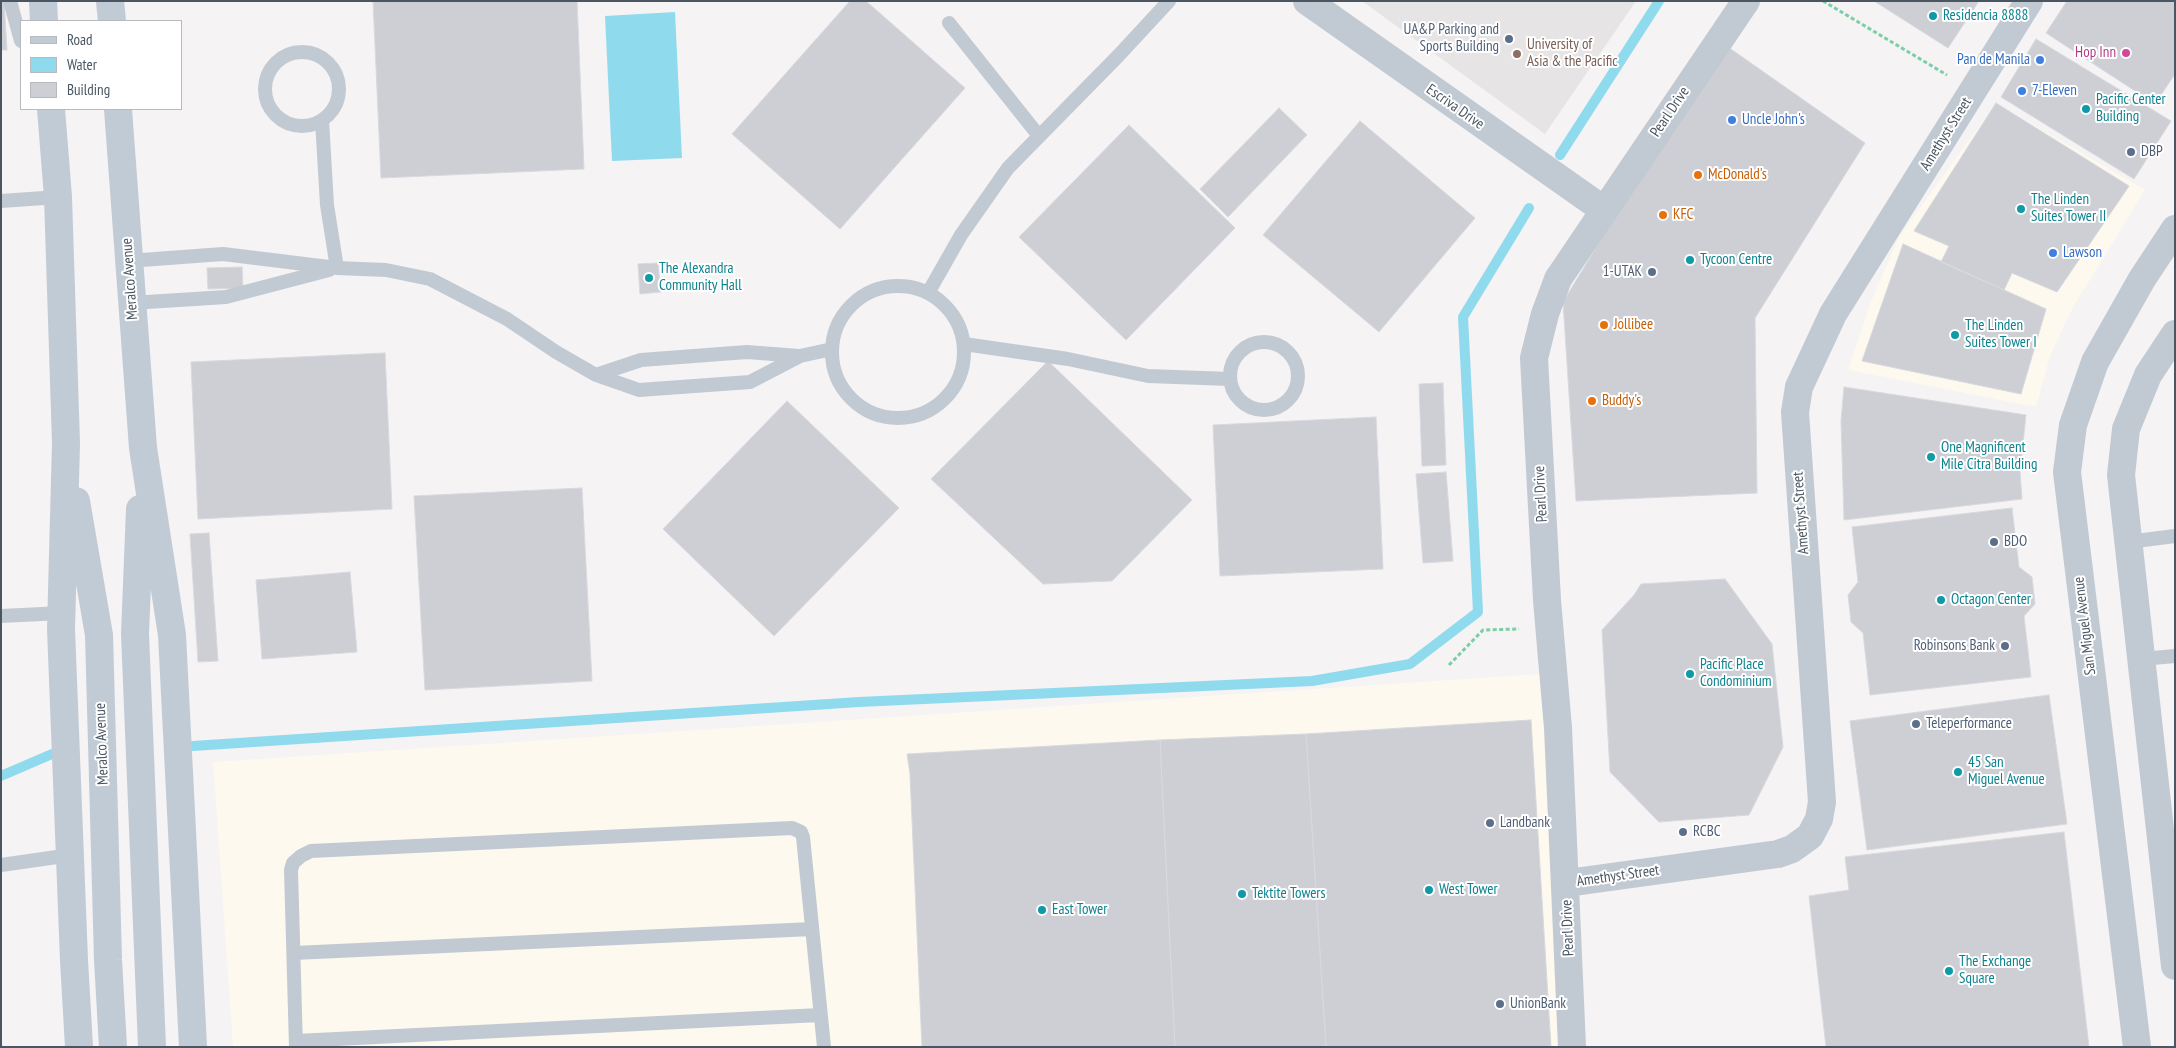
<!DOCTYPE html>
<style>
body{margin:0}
#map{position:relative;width:2176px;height:1048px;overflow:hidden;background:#f5f3f3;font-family:"PT Sans Narrow",sans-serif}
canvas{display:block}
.frame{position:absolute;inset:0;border:2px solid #4a5661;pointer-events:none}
.legend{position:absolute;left:20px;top:20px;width:162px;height:90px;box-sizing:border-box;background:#fff;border:1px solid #b7bbc0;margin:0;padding:6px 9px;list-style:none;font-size:15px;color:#4a5661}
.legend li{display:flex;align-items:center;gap:10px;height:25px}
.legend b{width:25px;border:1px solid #b7bbc0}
</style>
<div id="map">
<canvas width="2176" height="1048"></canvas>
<div class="frame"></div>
<ul class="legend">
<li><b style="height:6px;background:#c1cbd6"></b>Road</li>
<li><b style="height:14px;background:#90daee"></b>Water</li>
<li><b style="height:14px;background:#cdcfd5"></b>Building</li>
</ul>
</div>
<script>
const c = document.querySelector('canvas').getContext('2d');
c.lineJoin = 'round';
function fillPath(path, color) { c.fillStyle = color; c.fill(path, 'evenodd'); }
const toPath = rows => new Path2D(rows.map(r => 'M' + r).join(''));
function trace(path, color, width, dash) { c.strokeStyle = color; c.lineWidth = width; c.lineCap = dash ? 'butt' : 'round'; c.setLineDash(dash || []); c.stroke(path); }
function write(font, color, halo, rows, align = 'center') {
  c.font = font + ' "PT Sans Narrow",sans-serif'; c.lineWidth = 4; c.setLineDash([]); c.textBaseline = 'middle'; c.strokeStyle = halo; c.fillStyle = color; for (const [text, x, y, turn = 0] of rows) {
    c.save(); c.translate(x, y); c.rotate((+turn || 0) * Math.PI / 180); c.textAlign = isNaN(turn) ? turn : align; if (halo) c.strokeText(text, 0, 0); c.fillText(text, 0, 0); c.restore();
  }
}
fillPath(toPath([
 [1996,103,2145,190,2072,309,2050,356,2036,407,1848,370,1870,304,1899,237],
 [1540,674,1563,905,1568,1047,233,1047,213,762]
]), '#fdf9ef');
fillPath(toPath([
 [1362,1,1636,1,1545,134]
]), '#e6e4e5');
fillPath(toPath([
 [675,12,682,158,612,161,605,16]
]), '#90daee');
trace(toPath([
 [1560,155,1659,1],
 [193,746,859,702,1312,681,1410,664,1478,612,1463,317,1529,208],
 [1,776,52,754]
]), '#90daee', 10);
const building = toPath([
 [1,1,4,1,7,50,1,50,1,1],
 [373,1,577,1,584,169,381,178,373,1],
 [850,1,866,1,965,88,840,229,732,134,850,1],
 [1874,1,1979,1,1948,48,1874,1],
 [2067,1,2175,1,2175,74,2155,104,2046,33,2067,1],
 [2036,39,2171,121,2134,179,2001,97,2036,39],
 [1728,47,1865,143,1755,318,1757,493,1576,501,1563,302,1614,218,1728,47],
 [1996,103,2129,186,2057,292,2012,273,2004,290,1941,262,1949,246,1914,231,1996,103],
 [1279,108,1307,135,1228,217,1200,189,1279,108],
 [1360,121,1475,218,1379,332,1263,235,1360,121],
 [1129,125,1235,228,1126,340,1019,237,1129,125],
 [1903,244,2046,309,2021,394,1862,361,1903,244],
 [658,263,661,292,640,294,638,264,658,263],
 [242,267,243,288,208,289,207,268,242,267],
 [385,353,392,509,198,519,191,362,385,353],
 [1048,361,1192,500,1112,581,1043,584,931,479,1048,361],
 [1443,383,1446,465,1422,466,1419,384,1443,383],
 [1844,387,2026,415,2020,472,2022,499,1844,520,1841,421,1844,387],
 [787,401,899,508,774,636,663,529,787,401],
 [1376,417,1383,569,1220,576,1213,425,1376,417],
 [1446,472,1453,561,1423,563,1416,474,1446,472],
 [582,488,592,681,425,690,414,496,582,488],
 [2012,508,2019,567,2032,577,2035,604,2024,616,2031,677,1870,695,1863,633,1851,622,1848,595,1858,582,1852,527,2012,508],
 [209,533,218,661,198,662,190,534,209,533],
 [350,572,357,652,262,659,256,580,350,572],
 [1725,579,1772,644,1783,747,1749,815,1659,822,1610,772,1602,630,1634,595,1641,584,1725,579],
 [2049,695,2067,824,1867,850,1850,721,2049,695],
 [1531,720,1551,1047,1326,1047,1306,734,1531,720],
 [1306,734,1326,1047,1175,1047,1160,740,1306,734],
 [1160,740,1175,1047,922,1047,910,774,907,754,1160,740],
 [2064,832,2089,1047,1826,1047,1809,896,1849,890,1845,857,2064,832]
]);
fillPath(building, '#cdcfd5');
trace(building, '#d7d9de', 1);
trace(toPath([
 [1823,1,1947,75],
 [1449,665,1483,630,1519,629]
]), '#7ad0a6', 3, [4, 2.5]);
trace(toPath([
 [10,1,21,41],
 [949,23,1039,136],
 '265 89a37 37 0 1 1 74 0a37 37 0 1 1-74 0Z',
 [322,120,327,205,337,268],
 [1,201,58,197],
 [128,261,223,254,337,268,386,270,430,279,507,319,556,352,596,375,639,390,750,382,800,356,832,349],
 '832 352a66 66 0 1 1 132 0a66 66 0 1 1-132 0Z',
 [928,293,961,235,1008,168,1119,55,1169,1],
 [131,303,226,297,329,270],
 '1230 376a34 34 0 1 1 68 0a34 34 0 1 1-68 0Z',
 [964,344,1068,359,1148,376,1230,379],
 [596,375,641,360,747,352,799,356],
 [2128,542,2175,536],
 [1,616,62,613],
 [2141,659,2175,656],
 [1,865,71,855],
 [294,953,812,929],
 [296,1041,820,1015],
 [296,1047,291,870,293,863,301,856,311,851,792,828,801,832,803,837,824,1047]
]), '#c1cad2', 14);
trace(toPath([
 [1307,1,1604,210],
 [1567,883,1778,854,1792,849,1810,836,1819,819,1822,802,1795,412,1799,387,1833,314,2029,1],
 [1572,1047,1558,728,1547,600,1534,358,1545,314,1558,279,1746,1]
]), '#c1cad2', 28);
trace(toPath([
 [2175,334,2148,375,2126,429,2121,475,2175,966],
 [2137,1047,2067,472,2073,425,2095,362,2142,279,2175,229]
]), '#c1cad2', 28);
trace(toPath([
 [43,1,44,21],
 [110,1,112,21],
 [51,109,58,197,66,443,61,629,74,960,79,1047],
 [118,109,143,448,172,635,193,1047],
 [76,501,99,635,108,960,113,1047],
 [140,509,135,634,152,1047]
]), '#c1cbd6', 28);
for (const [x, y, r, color] of [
 [1933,16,5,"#0f9aa8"],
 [1509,39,5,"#5c6f8a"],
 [2126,53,5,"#d1479c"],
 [1517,54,5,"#8d6e63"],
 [2040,60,5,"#3f7fe0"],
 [2022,91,5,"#3f7fe0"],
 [2086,109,5,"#0f9aa8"],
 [1732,120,5,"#3f7fe0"],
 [2131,152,5,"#5c6f8a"],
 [1698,175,5,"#e8710a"],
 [2021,209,5,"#0f9aa8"],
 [1663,215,5,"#e8710a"],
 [2053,253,5,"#3f7fe0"],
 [1690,260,5,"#0f9aa8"],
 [1652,272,5,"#5c6f8a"],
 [649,278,5,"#0f9aa8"],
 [1604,325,5,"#e8710a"],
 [1955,335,5,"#0f9aa8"],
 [1592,401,5,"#e8710a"],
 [1931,457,5,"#0f9aa8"],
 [1994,542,5,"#5c6f8a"],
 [1941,600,5,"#0f9aa8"],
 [2005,646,5,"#5c6f8a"],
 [1690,674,5,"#0f9aa8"],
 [1916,724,5,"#5c6f8a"],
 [1958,772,5,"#0f9aa8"],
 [1490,823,5,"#5c6f8a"],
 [1683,832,5,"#5c6f8a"],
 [1429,890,5,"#0f9aa8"],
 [1242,894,5,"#0f9aa8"],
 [1042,910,5,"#0f9aa8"],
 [1949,971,5,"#0f9aa8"],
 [1500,1004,5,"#5c6f8a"]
]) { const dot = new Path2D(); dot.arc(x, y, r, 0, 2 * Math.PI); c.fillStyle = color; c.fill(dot); trace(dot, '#fff', 2); }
write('15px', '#0d838f', '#fff', [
 ["Residencia 8888",1943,16],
 ["Pacific Center",2096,100],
 ["Building",2096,117],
 ["The Linden",2031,200],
 ["Suites Tower II",2031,217],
 ["Tycoon Centre",1700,260],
 ["The Alexandra",659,269],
 ["Community Hall",659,286],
 ["The Linden",1965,326],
 ["Suites Tower I",1965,343],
 ["One Magnificent",1941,448],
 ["Mile Citra Building",1941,465],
 ["Octagon Center",1951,600],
 ["Pacific Place",1700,665],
 ["Condominium",1700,682],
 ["45 San",1968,763],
 ["Miguel Avenue",1968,780],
 ["West Tower",1439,890],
 ["Tektite Towers",1252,894],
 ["East Tower",1052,910],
 ["The Exchange",1959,962],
 ["Square",1959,979]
], 'left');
write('15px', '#4e5e75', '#fff', [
 ["UA&P Parking and",1499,30,"right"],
 ["Sports Building",1499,47,"right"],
 ["DBP",2141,152],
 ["1-UTAK",1642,272,"right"],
 ["BDO",2004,542],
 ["Robinsons Bank",1995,646,"right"],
 ["Teleperformance",1926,724],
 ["Landbank",1500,823],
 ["RCBC",1693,832],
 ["UnionBank",1510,1004]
], 'left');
write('15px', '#785e54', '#fff', [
 ["University of",1527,45],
 ["Asia & the Pacific",1527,62]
], 'left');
write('15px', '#b23c85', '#fff', [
 ["Hop Inn",2116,53]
], 'right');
write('15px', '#366cbe', '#fff', [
 ["Pan de Manila",2030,60,"right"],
 ["7-Eleven",2032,91],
 ["Uncle John's",1742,120],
 ["Lawson",2063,253]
], 'left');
write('15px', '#4a5661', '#fff', [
 ["Escriva Drive",1455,107,35],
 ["Pearl Drive",1670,112,-56],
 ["Amethyst Street",1946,134,-58],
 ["Meralco Avenue",130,279,-94],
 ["Pearl Drive",1541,494,-93],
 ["Amethyst Street",1801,513,-94],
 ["San Miguel Avenue",2085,626,-97],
 ["Meralco Avenue",102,744,-92],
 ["Amethyst Street",1618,876,-8],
 ["Pearl Drive",1568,928,-92]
]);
write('15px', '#c56008', '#fff', [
 ["McDonald's",1708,175],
 ["KFC",1673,215],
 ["Jollibee",1614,325],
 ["Buddy's",1602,401]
], 'left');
</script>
